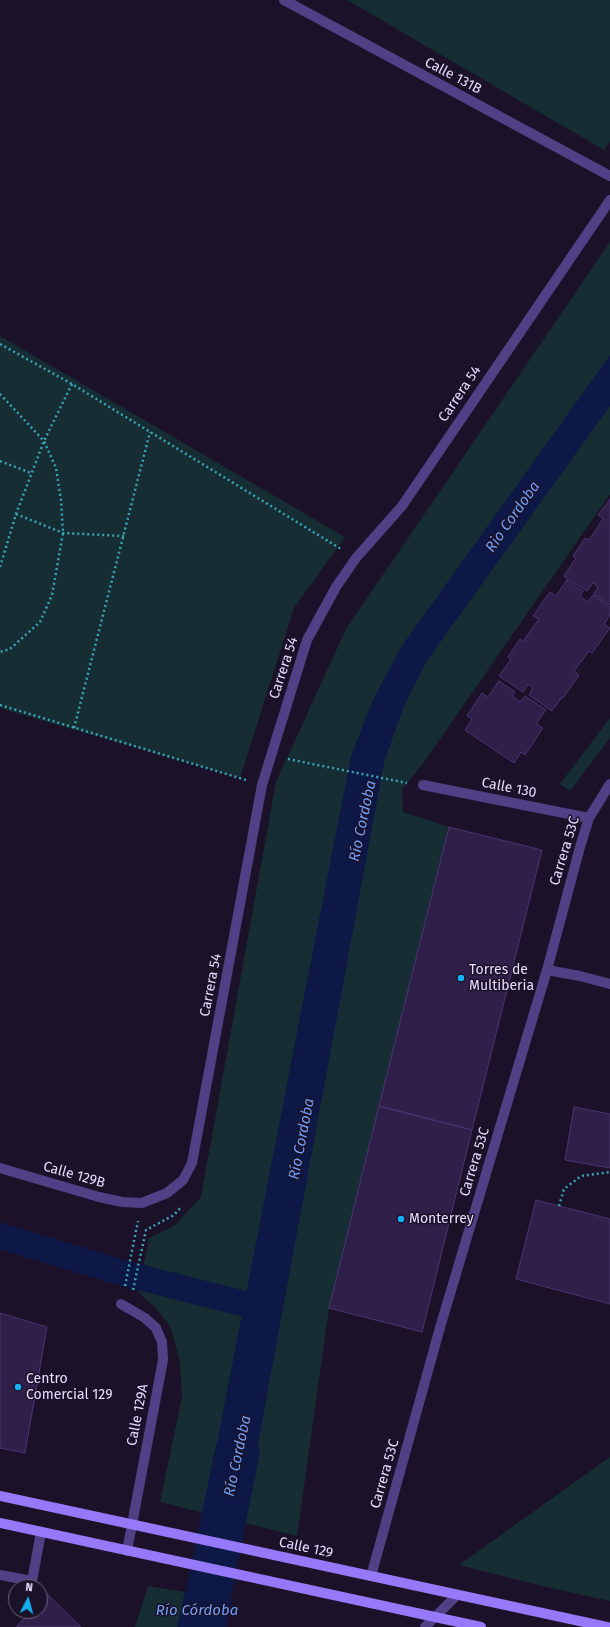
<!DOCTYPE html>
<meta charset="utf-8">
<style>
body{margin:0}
#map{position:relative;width:610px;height:1627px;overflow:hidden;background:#1b1229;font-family:"Fira Sans",sans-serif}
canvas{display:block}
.north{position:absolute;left:8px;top:1579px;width:40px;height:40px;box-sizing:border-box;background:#1b1229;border:1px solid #6c637e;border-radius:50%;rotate:6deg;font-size:11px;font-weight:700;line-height:16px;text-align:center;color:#e6dcfd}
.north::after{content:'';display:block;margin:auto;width:14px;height:18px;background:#14b1f2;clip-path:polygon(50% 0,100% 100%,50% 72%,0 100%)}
</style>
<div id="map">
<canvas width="610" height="1627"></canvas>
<div class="north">N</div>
</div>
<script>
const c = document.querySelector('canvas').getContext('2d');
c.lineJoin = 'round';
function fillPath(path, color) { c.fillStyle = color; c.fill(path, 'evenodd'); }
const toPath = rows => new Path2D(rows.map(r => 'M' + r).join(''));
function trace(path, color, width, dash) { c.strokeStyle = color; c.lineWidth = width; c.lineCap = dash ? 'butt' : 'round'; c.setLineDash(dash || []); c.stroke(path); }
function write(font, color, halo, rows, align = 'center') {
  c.font = font + ' "Fira Sans",sans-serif'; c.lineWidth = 3; c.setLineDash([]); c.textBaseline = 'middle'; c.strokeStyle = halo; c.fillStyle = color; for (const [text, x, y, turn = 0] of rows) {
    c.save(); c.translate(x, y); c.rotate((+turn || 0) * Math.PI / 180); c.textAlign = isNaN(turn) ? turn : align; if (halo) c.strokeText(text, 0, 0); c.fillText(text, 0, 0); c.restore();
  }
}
fillPath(toPath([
 [347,0,610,0,610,141,604,150],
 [610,242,610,494,422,765,402,789,403,812,449,827,329,1308,297,1536,160,1502,182,1397,180,1363,171,1328,156,1308,138,1292,149,1238,174,1226,201,1197,276,782,346,629],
 [0,336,345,537,294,608,240,778,0,708],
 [610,718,610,738,570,791,560,784],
 [610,1457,610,1601,547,1587,459,1565],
 [148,1586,185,1592,177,1627,135,1627]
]), '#162e33');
fillPath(toPath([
 [610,355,610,406,426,662,403,708,384,763,244,1519,204,1509,351,756,373,700,401,647],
 [185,1592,232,1602,226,1627,177,1627]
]), '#0e1846');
trace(toPath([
 [0,1236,123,1273,269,1310]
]), '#0e1846', 26);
trace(toPath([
 [202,1627,237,1453]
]), '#0e1846', 45);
const building = toPath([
 [610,499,610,605,594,594,598,587,593,583,587,591,564,576,576,558,573,556,585,538,589,540,603,519,598,515,610,499],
 [567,580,583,591,580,596,588,602,593,595,610,607,610,615,604,624,610,628,592,653,589,651,574,671,579,675,563,698,562,697,552,711,529,695,533,688,528,684,523,692,499,676,511,659,508,657,520,639,523,641,539,619,533,616,550,592,556,596,567,580],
 [499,681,515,692,512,696,520,702,525,696,546,710,536,724,543,728,525,755,521,752,514,763,465,730,472,719,467,716,482,693,488,697,499,681],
 [449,827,542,850,472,1130,379,1106,449,827],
 [379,1106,472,1130,422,1332,329,1308,379,1106],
 [574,1107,610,1114,610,1168,565,1160,574,1107],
 [536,1200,610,1219,610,1304,516,1279,536,1200],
 [0,1313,47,1327,25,1453,0,1448,0,1313],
 [48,1595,81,1627,16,1627,32,1611,40,1611,40,1603,48,1595]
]);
fillPath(building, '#301f49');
trace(building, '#4c3374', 1);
trace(toPath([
 [0,344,72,384,341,549],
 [0,394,44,441,56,468,61,500,63,533,52,595,40,622,10,649,0,652],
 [0,461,31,473],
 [16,514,63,533,124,536],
 [0,567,16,514,44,441,72,384],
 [0,705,246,780],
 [74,728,150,432],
 [288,759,407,783],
 [559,1206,564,1189,581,1176,610,1172],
 [125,1286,138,1221],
 [133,1290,146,1230,174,1215,182,1206]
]), '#38a5b6', 2.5, [2, 3]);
trace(toPath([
 [547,970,580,976,610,984],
 [0,1575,32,1581,41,1532]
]), '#504085', 10);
trace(toPath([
 [284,0,610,176],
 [423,785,589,818],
 [0,1168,99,1197,122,1202,142,1203,167,1193,183,1180,192,1163,262,785,307,640,336,587,356,558,402,506,610,200],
 [121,1304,145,1318,156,1328,162,1342,163,1360,127,1551],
 [371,1576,441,1324,547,970,580,847,589,818,610,784],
 [425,1627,457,1595]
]), '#504085', 10);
trace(toPath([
 [0,1496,607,1627],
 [0,1523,481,1627]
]), '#9579f8', 10);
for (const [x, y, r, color] of [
 [461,978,4,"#14b1f2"],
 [401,1219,4,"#14b1f2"],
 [18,1387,4,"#14b1f2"]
]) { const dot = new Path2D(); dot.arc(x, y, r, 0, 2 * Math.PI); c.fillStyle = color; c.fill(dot); trace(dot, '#1b1229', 1.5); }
write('14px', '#e6dcfd', '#1b1229', [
 ["Calle 131B",453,76,28],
 ["Carrera 54",460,394,-56],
 ["Carrera 54",284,668,-72],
 ["Calle 130",509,788,11],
 ["Carrera 53C",565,851,-73],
 ["Carrera 54",211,985,-79],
 ["Carrera 53C",475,1162,-73],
 ["Calle 129B",74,1175,16],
 ["Calle 129A",138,1415,-79],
 ["Carrera 53C",385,1474,-74],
 ["Calle 129",306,1548,12]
]);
write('14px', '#e6dcfd', '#1b1229', [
 ["Torres de",469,970],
 ["Multiberia",469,986],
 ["Monterrey",409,1219],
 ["Centro",26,1379],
 ["Comercial 129",26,1395]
], 'left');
write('italic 15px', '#709ff7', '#1b1229', [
 ["Rio Cordoba",513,517,-55],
 ["Río Cordoba",363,821,-78],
 ["Río Cordoba",302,1139,-79],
 ["Río Cordoba",238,1456,-78],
 ["Río Córdoba",197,1611]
]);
</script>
